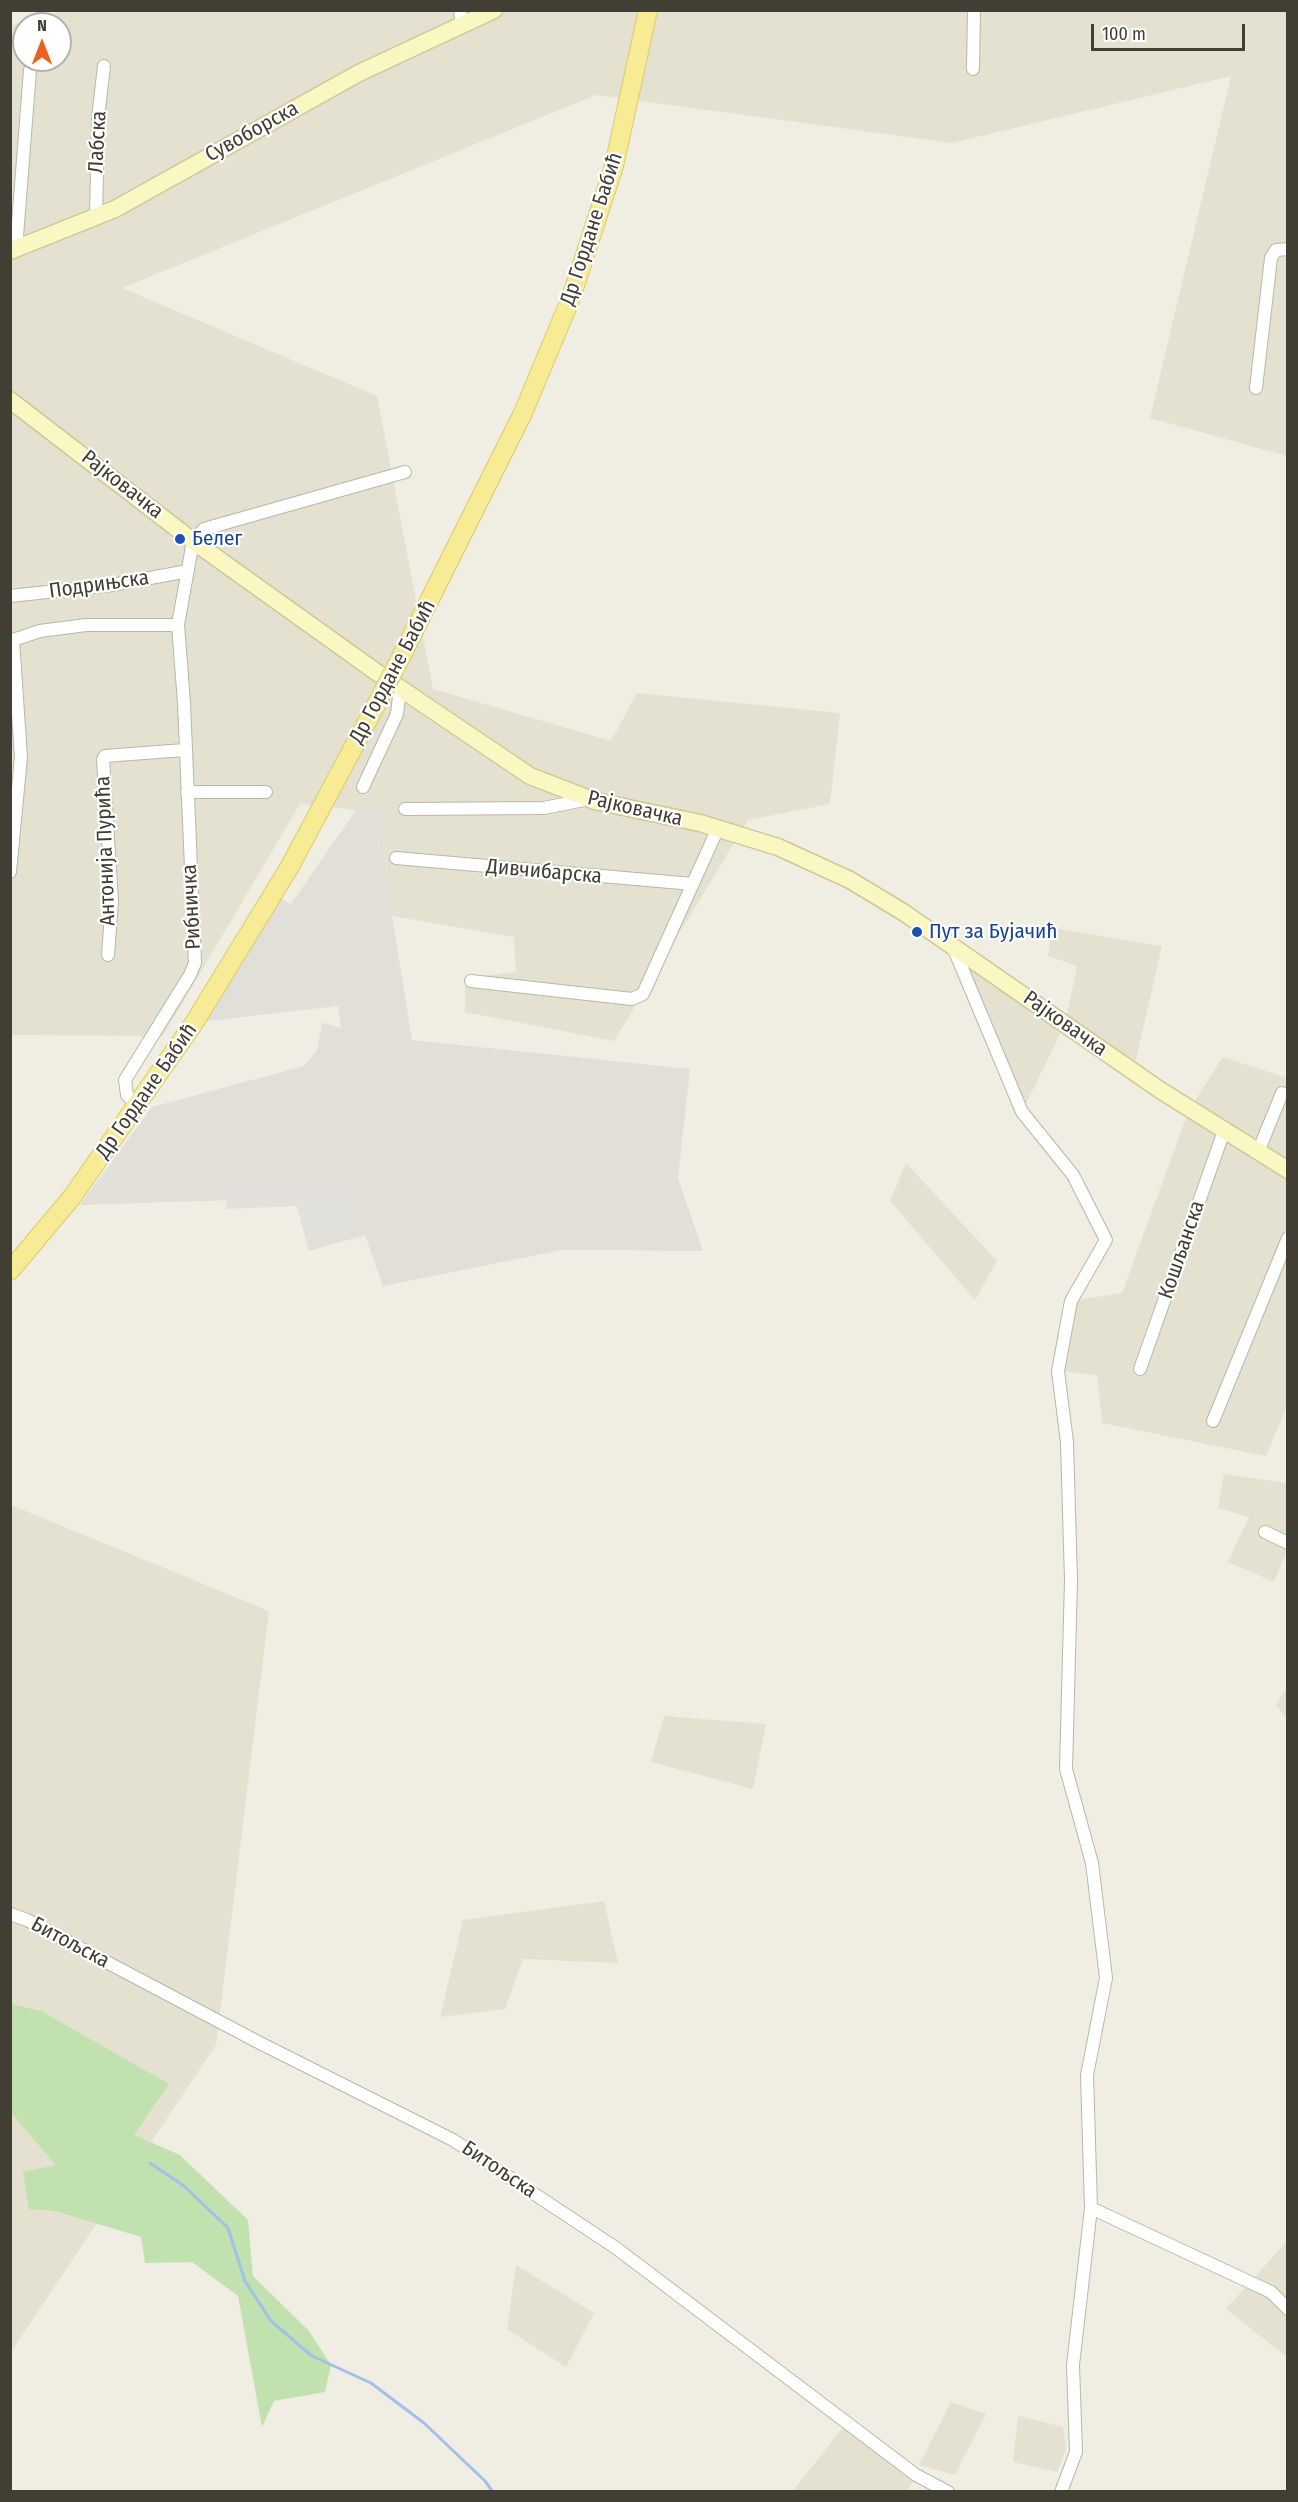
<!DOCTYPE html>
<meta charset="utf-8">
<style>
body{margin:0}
#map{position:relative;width:1298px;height:2502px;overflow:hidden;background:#f0eee3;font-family:"Fira Sans Condensed",sans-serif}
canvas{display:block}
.frame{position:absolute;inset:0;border:12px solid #413e34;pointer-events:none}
.north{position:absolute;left:12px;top:12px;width:60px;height:60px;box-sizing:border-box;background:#fff;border:2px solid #b3b2ae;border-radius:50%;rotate:0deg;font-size:16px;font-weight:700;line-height:24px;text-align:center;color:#413e34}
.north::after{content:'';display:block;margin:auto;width:21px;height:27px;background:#eb611f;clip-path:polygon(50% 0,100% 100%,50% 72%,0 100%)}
.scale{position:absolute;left:1091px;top:24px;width:154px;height:27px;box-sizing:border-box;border:3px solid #413e34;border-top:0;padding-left:8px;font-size:18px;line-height:21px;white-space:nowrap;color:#413e34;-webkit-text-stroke:4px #fff;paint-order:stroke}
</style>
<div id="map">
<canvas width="1298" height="2502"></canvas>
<div class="frame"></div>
<div class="north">N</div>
<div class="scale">100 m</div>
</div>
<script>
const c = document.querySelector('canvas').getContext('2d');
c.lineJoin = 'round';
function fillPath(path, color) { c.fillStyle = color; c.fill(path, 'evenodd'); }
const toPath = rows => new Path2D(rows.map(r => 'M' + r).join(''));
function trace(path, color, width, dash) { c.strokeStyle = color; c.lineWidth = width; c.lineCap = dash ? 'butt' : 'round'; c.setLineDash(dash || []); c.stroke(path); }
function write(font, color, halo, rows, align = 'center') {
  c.font = font + ' "Fira Sans Condensed",sans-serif'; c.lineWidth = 4.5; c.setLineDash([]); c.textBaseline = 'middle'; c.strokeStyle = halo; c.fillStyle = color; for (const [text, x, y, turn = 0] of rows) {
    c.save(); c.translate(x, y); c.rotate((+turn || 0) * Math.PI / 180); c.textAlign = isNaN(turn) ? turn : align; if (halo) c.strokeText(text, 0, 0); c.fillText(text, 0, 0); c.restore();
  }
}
fillPath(toPath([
 [67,10,1287,11,1287,456,1150,418,1231,76,952,143,596,95,122,288,377,396,433,689,611,741,637,693,840,713,830,804,748,820,614,1041,465,1012,465,978,516,972,514,937,392,916,379,807,356,810,300,804,163,1036,11,1035,10,26],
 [24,24,60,24,60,60,24,60],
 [1052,928,1162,946,1133,1072,1065,1024,1022,1112,953,947,1065,1023,1077,966,1048,956],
 [1223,1057,1287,1078,1287,1406,1266,1456,1102,1423,1097,1375,1058,1371,1071,1301,1122,1293,1189,1110],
 [906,1163,997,1261,975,1300,890,1201],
 [1224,1474,1287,1483,1287,1551,1274,1582,1228,1562,1249,1517,1218,1508],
 [11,1505,269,1611,216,2045,11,2352],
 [1287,1687,1287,1719,1276,1705],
 [664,1716,766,1724,753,1789,651,1762],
 [604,1901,618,1963,523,1959,505,2009,440,2017,463,1920],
 [1287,2241,1287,2357,1226,2309],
 [516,2265,594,2313,566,2367,507,2329],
 [951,2402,986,2414,955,2475,919,2465],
 [1018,2416,1063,2427,1066,2450,1057,2472,1013,2462],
 [847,2422,916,2475,907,2491,792,2492]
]), '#e4e1d1');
fillPath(toPath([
 [379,807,392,916,412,1040,690,1069,678,1178,703,1251,562,1250,383,1286,365,1235,309,1251,295,1198,80,1205,152,1107,304,1066,317,1050,322,1023,341,1028,338,1006,200,1022,281,899,291,904,356,810]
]), '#e2dfd8');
fillPath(toPath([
 [11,2004,41,2011,169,2084,134,2135,180,2155,248,2220,253,2276,309,2331,331,2365,325,2392,274,2401,262,2427,238,2296,192,2262,145,2263,141,2237,55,2211,29,2209,23,2172,56,2165,11,2113]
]), '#c1e2ae');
fillPath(toPath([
 [347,1191,353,1233,307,1244,297,1206,226,1209,227,1195]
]), '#e1e0db');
trace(toPath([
 [150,2163,184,2186,228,2228,245,2281,271,2321,312,2356,371,2383,424,2423,485,2481,493,2492]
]), '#a2c0ea', 3);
const street = toPath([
 [460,10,462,25],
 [973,69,974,10],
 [96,218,98,118,104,66],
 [16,249,30,70],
 [1256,388,1271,258,1276,250,1288,249],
 [10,596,112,585,188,571],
 [10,641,40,631,86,625,178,625],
 [363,787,397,714,400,688],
 [187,792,266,792],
 [405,809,544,808,589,799],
 [396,858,693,884],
 [10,872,21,757,13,640],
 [953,947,1022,1112,1073,1175,1106,1240,1071,1301,1058,1371,1067,1442,1071,1580,1066,1769,1092,1863,1106,1978,1087,2075,1091,2208,1073,2365,1076,2452,1061,2492],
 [108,955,112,901,103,759,105,756,184,750],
 [471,981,632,999,643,994,718,828],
 [138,1106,127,1095,125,1080,190,975,195,963,184,703,178,625,193,541,204,529,405,472],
 [1258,1152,1282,1093],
 [1140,1369,1224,1131],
 [1213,1421,1288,1238],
 [1265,1532,1288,1543],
 [10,1914,27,1920,258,2042,453,2140,616,2248,916,2475,948,2492],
 [1091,2208,1271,2292,1288,2309]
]);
const secondary = toPath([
 [10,251,115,209,359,73,494,10],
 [10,400,193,541,379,674,530,776,595,801,700,823,778,847,850,880,903,912,1160,1090,1288,1170]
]);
const primary = toPath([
 [401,657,523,413,571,298,614,166,648,10],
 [10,1271,72,1197,194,1023,289,868,376,705]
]);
trace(street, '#bbb7a6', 14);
trace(secondary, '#cec895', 19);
trace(primary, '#dacc66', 20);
trace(street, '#fff', 12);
trace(secondary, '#faf7c2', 16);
trace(primary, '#f7ec95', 18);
const primaryBridge = toPath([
 [376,705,401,657]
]);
trace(primaryBridge, '#dacc66', 20, []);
trace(primaryBridge, '#f7ec95', 18);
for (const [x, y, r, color] of [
 [180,539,6,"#1a4fb4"],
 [917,932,6,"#1a4fb4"]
]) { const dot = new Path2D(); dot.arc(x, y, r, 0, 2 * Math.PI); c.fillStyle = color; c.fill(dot); trace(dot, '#fff', 2); }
write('21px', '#413e34', '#fff', [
 ["Сувоборска",252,132,-29],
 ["Лабска",98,142,-87],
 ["Др Гордане Бабић",592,229,-72],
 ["Рајковачка",122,485,38],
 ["Подрињска",99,585,-8],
 ["Др Гордане Бабић",393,672,-62],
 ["Рајковачка",635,809,13],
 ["Антонија Пурића",106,851,-92],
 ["Дивчибарска",544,872,5],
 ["Рибничка",192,907,-93],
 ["Рајковачка",1065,1024,35],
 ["Др Гордане Бабић",147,1091,-55],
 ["Кошљанска",1182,1250,-71],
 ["Битољска",70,1943,28],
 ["Битољска",499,2170,34]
]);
write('21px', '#164399', '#fff', [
 ["Белег",192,539],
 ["Пут за Бујачић",929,932]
], 'left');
</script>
